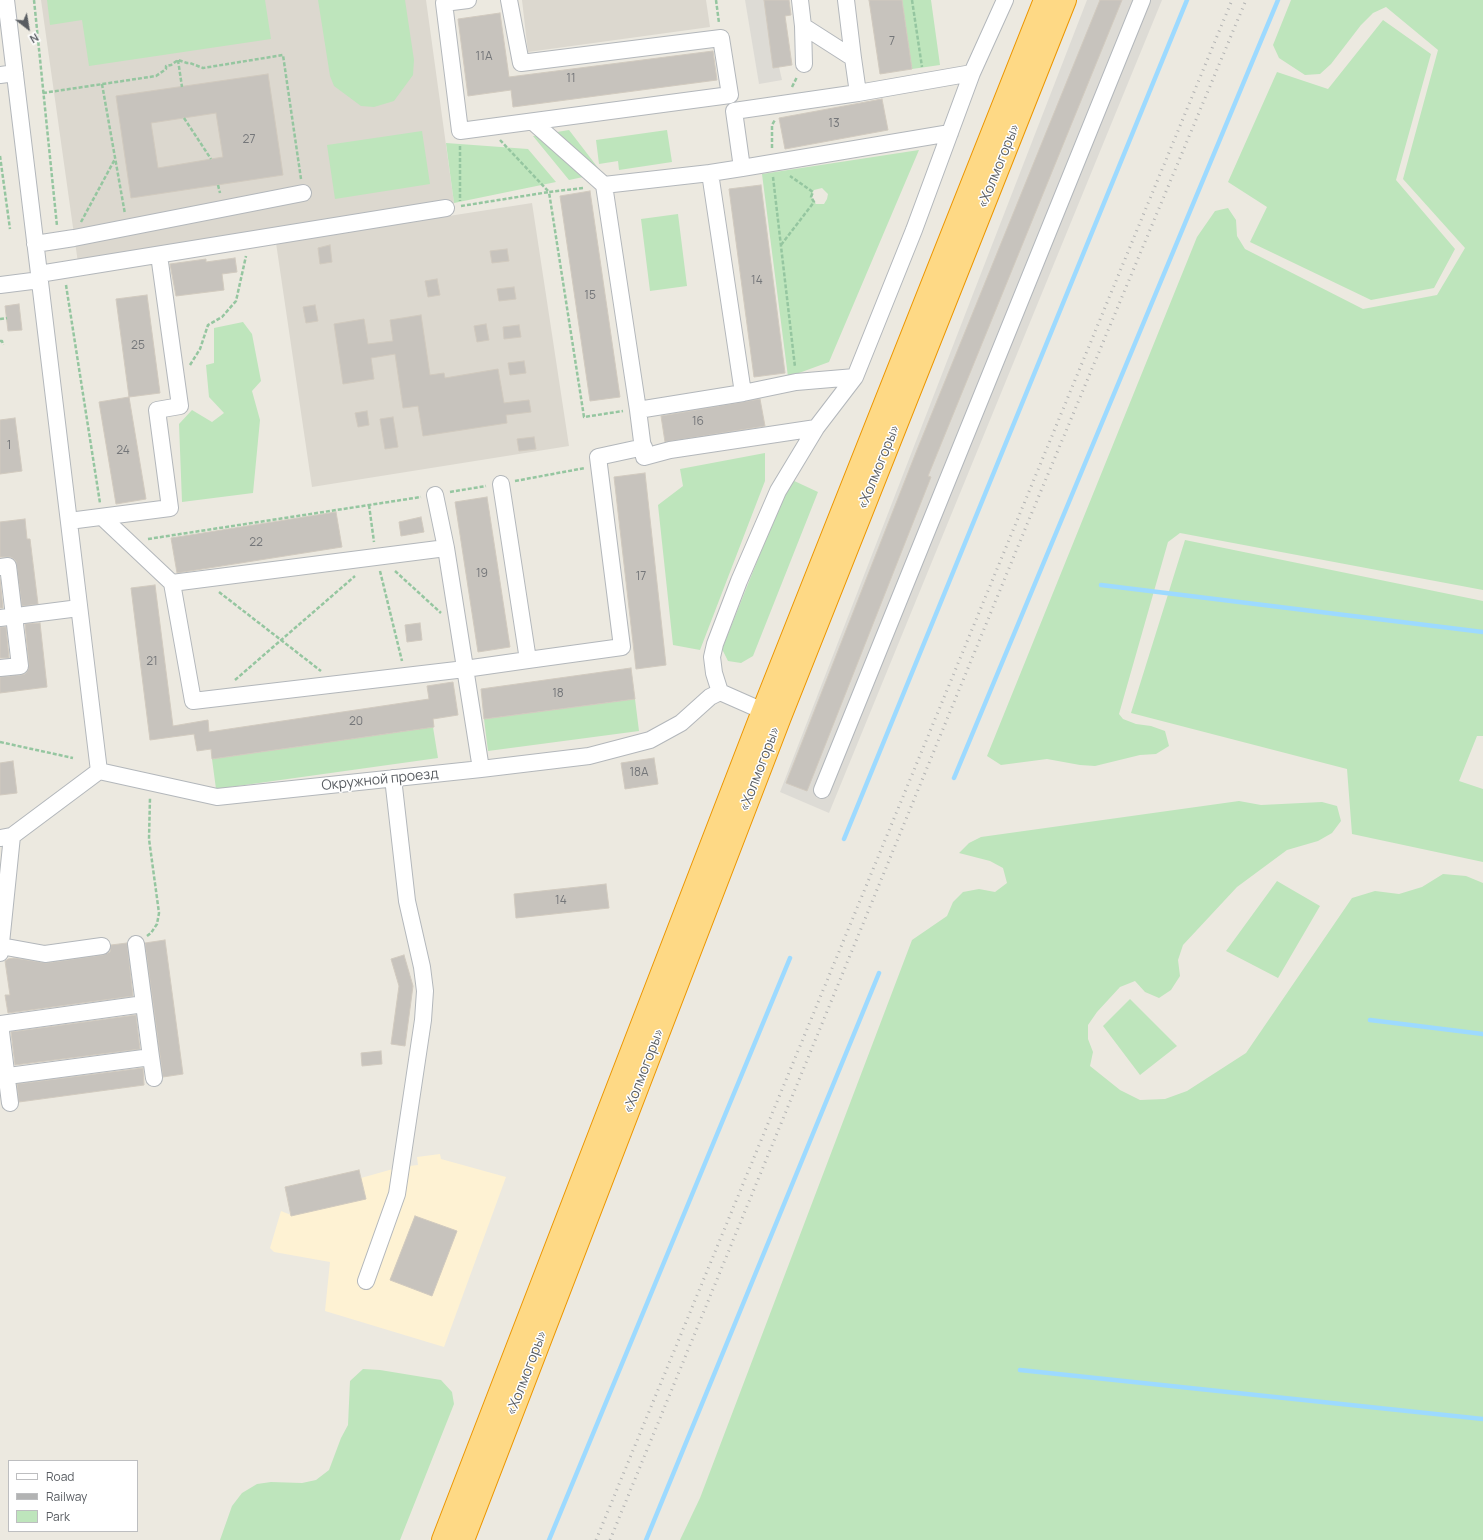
<!DOCTYPE html>
<meta charset="utf-8">
<style>
body{margin:0}
#map{position:relative;width:1483px;height:1540px;overflow:hidden;background:#ece9e0;font-family:Manrope,sans-serif}
canvas{display:block}
.legend{position:absolute;left:8px;top:1460px;width:130px;height:72px;box-sizing:border-box;background:#fff;border:1px solid #bdbec0;margin:0;padding:5px 7px;list-style:none;font-size:12px;color:#595d62}
.legend li{display:flex;align-items:center;gap:8px;height:20px}
.legend b{width:20px;border:1px solid #bdbec0}
.north{position:absolute;left:8px;top:8px;width:40px;height:40px;-webkit-text-stroke:3px #fff;paint-order:stroke;rotate:149deg;font-size:11px;font-weight:700;line-height:16px;text-align:center;color:#595d62}
.north::after{content:'';display:block;margin:auto;width:14px;height:18px;background:#595d62;clip-path:polygon(50% 0,100% 100%,50% 72%,0 100%)}
</style>
<div id="map">
<canvas width="1483" height="1540"></canvas>
<ul class="legend">
<li><b style="height:5px;background:#fff"></b>Road</li>
<li><b style="height:5px;background:#b2b3b3"></b>Railway</li>
<li><b style="height:11px;background:#bee5bc"></b>Park</li>
</ul>
<div class="north">N</div>
</div>
<script>
const c = document.querySelector('canvas').getContext('2d');
c.lineJoin = 'round';
function fillPath(path, color) { c.fillStyle = color; c.fill(path, 'evenodd'); }
const toPath = rows => new Path2D(rows.map(r => 'M' + r).join(''));
function trace(path, color, width, dash) { c.strokeStyle = color; c.lineWidth = width; c.lineCap = dash ? 'butt' : 'round'; c.setLineDash(dash || []); c.stroke(path); }
function write(font, color, halo, rows, align = 'center') {
  c.font = font + ' Manrope,sans-serif'; c.lineWidth = 3; c.setLineDash([]); c.textBaseline = 'middle'; c.strokeStyle = halo; c.fillStyle = color; for (const [text, x, y, turn = 0] of rows) {
    c.save(); c.translate(x, y); c.rotate((+turn || 0) * Math.PI / 180); c.textAlign = isNaN(turn) ? turn : align; if (halo) c.strokeText(text, 0, 0); c.fillText(text, 0, 0); c.restore();
  }
}
fillPath(toPath([
 [440,1154,441,1159,506,1177,444,1347,325,1311,330,1262,274,1252,270,1248,281,1211,291,1215,285,1187,359,1170,361,1178,400,1167,418,1165,417,1157]
]), '#fef2d3');
fillPath(toPath([
 [745,0,764,0,782,80,759,84],
 [1087,0,1162,0,829,813,780,792]
]), '#dddbd5');
fillPath(toPath([
 [41,0,426,0,454,203,78,263],
 [522,0,706,0,710,27,528,52],
 [532,203,569,446,312,487,276,243]
]), '#dcd8cf');
fillPath(toPath([
 [47,0,265,0,271,39,89,66,82,20,50,25],
 [318,0,405,0,414,60,413,75,394,101,374,107,361,106,334,86,330,76],
 [902,0,931,0,940,65,912,69],
 [1291,0,1483,0,1483,590,1180,533,1168,542,1119,714,1123,719,1136,724,1151,726,1165,731,1169,746,1156,754,1140,755,1095,766,1080,765,1047,759,1001,765,987,756,1197,237,1215,211,1228,208,1236,220,1237,236,1245,249,1363,309,1437,295,1465,248,1403,179,1438,50,1386,7,1373,13,1361,25,1331,64,1320,74,1305,75,1279,58,1273,45],
 [1383,20,1431,54,1396,180,1455,249,1434,288,1371,300,1250,242,1267,207,1228,182,1277,72,1328,89],
 [569,130,602,173,569,180,533,136],
 [667,130,672,162,619,170,618,161,599,164,596,140],
 [422,131,430,184,335,199,327,145],
 [446,143,528,149,556,182,454,203],
 [919,150,829,362,788,377,762,174],
 [822,188,828,194,827,199,824,204,816,204,812,200,812,194,814,190],
 [678,214,687,286,650,291,641,219],
 [243,322,252,334,261,381,252,391,260,420,253,493,182,502,179,424,192,410,212,422,224,413,209,397,206,365,214,363,214,328],
 [765,453,765,481,700,650,673,645,658,505,683,486,680,469],
 [790,479,818,492,753,656,741,663,728,661,722,649],
 [1185,540,1483,601,1483,736,1477,736,1459,781,1483,789,1483,862,1352,834,1347,769,1131,713],
 [635,699,639,731,488,751,484,719],
 [433,727,438,758,216,789,212,759],
 [1239,801,1261,805,1322,802,1337,806,1341,821,1332,833,1318,841,1287,850,1237,887,1183,945,1178,960,1180,976,1171,990,1159,998,1145,992,1135,981,1120,987,1097,1012,1088,1025,1088,1039,1093,1052,1090,1066,1120,1090,1140,1100,1165,1099,1187,1091,1246,1053,1352,898,1375,891,1399,894,1422,887,1443,874,1466,876,1483,883,1483,1540,680,1540,700,1498,912,940,947,916,953,902,963,892,979,889,995,892,1007,883,1003,868,990,861,959,853,969,843,981,837],
 [1277,881,1320,906,1278,978,1226,951],
 [1130,999,1177,1046,1140,1075,1103,1026],
 [363,1369,380,1370,441,1380,452,1392,454,1404,400,1540,220,1540,232,1506,242,1493,257,1484,271,1482,302,1483,316,1480,329,1470,341,1438,348,1425,350,1381]
]), '#bee5bc');
trace(toPath([
 [1101,585,1483,632],
 [954,778,1278,0],
 [844,839,1187,0],
 [1370,1020,1483,1034],
 [1020,1370,1483,1419],
 [549,1540,790,958],
 [646,1540,879,973]
]), '#9ddaff', 4.5);
const building = toPath([
 [764,0,789,0,791,15,785,16,792,65,773,68,764,0],
 [869,0,902,0,912,69,880,74,869,0],
 [1100,0,1122,0,928,476,931,477,807,791,786,783,917,450,1100,0],
 [500,13,509,77,713,51,717,80,513,107,511,90,468,96,458,19,500,13],
 [268,74,283,175,131,198,116,96,268,74],
 [216,113,223,157,158,168,151,123,216,113],
 [882,99,888,130,785,149,779,118,882,99],
 [761,185,785,373,754,377,729,189,761,185],
 [590,191,620,397,590,401,560,196,590,191],
 [330,245,332,262,320,264,318,248,330,245],
 [507,249,509,261,492,263,490,251,507,249],
 [235,258,237,272,222,274,224,290,176,296,170,264,206,259,206,262,235,258],
 [437,279,440,295,428,297,425,281,437,279],
 [514,287,516,299,499,301,497,289,514,287],
 [147,295,160,393,129,397,116,299,147,295],
 [19,304,22,330,8,331,5,306,19,304],
 [315,305,318,321,306,323,303,307,315,305],
 [421,315,430,375,444,373,445,378,498,369,504,403,529,400,531,412,506,415,507,423,423,436,418,406,403,408,395,354,371,358,374,379,343,384,334,324,364,319,368,344,393,341,390,320,421,315],
 [486,324,489,340,477,342,474,326,486,324],
 [519,325,521,337,504,339,503,327,519,325],
 [524,361,526,373,510,375,508,363,524,361],
 [129,397,146,499,116,504,99,402,129,397],
 [760,399,765,426,665,442,661,416,760,399],
 [367,411,369,425,358,427,355,413,367,411],
 [393,417,398,447,385,449,380,419,393,417],
 [15,418,22,471,0,474,0,420,15,418],
 [534,437,536,449,519,451,517,439,534,437],
 [645,473,666,665,636,669,614,477,645,473],
 [487,497,510,647,478,652,455,502,487,497],
 [336,512,342,547,177,573,171,538,336,512],
 [421,517,424,532,401,536,399,522,421,517],
 [25,519,27,539,30,539,38,604,22,606,16,561,11,557,0,557,0,522,25,519],
 [0,579,3,608,0,608,0,579],
 [155,585,173,726,208,720,209,732,429,699,427,686,453,682,458,715,433,719,434,727,212,759,211,749,197,751,194,734,150,740,131,588,155,585],
 [40,623,47,687,0,693,0,677,21,675,25,674,28,670,29,665,25,624,40,623],
 [420,623,422,640,407,642,405,625,420,623],
 [0,627,6,627,9,658,0,658,0,627],
 [631,668,635,699,484,719,481,689,631,668],
 [654,758,658,784,625,789,621,763,654,758],
 [13,761,17,793,0,795,0,763,13,761],
 [606,884,609,908,516,918,514,894,606,884],
 [165,940,183,1074,163,1077,145,943,165,940],
 [127,943,133,996,8,1013,5,995,10,995,5,961,8,959,14,958,46,963,103,955,110,952,111,945,127,943],
 [404,955,413,986,405,1046,391,1044,399,986,391,959,404,955],
 [136,1015,140,1049,15,1065,11,1032,136,1015],
 [381,1051,382,1064,362,1066,361,1053,381,1051],
 [143,1068,144,1085,19,1102,17,1084,143,1068],
 [359,1170,366,1199,291,1216,285,1187,359,1170],
 [415,1216,457,1231,432,1296,390,1280,415,1216]
]);
fillPath(building, '#c7c3bd');
trace(building, '#d1cabf', 1);
const minor = toPath([
 [6,0,99,771],
 [468,0,444,3,460,131,730,95,721,38,521,63,509,0],
 [800,0,803,26,804,64],
 [846,0,853,58],
 [803,26,853,58,858,93],
 [0,75,15,73],
 [533,122,604,185,638,410],
 [950,133,742,168,734,111,858,93,972,73],
 [742,168,710,173,743,393,796,382,855,377],
 [604,185,710,173],
 [35,244,74,238,303,193],
 [39,274,446,208],
 [0,285,40,280],
 [743,393,638,410,644,457,670,450,816,428],
 [435,495,446,548,481,769],
 [102,517,172,583,193,701,465,669,528,660,501,484],
 [69,521,170,508,157,410,180,406,159,255],
 [0,567,8,566,20,666,0,668],
 [172,583,446,548],
 [0,618,79,608],
 [528,660,622,647,598,457,644,447],
 [720,692,714,673,712,657,715,644,739,581,778,491,816,428,855,377,914,230,972,73,1005,0],
 [822,790,1142,0],
 [0,838,12,836,99,771,217,797,481,769,589,756,650,740,681,723,710,697,720,692,763,711],
 [1,946,45,954,102,946],
 [0,953,12,836],
 [0,1024,144,1004],
 [0,1024,10,1103],
 [151,1057,154,1078],
 [0,1077,151,1057,136,944],
 [366,1281,397,1194,423,1020,425,991,422,967,407,901,393,778]
]);
const highway = toPath([
 [443,1540,763,711,1045,0],
 [463,1540,780,717,1065,0]
]);
trace(minor, '#b3b7bb', 18);
trace(highway, '#ec9600', 24);
trace(toPath([
 [34,0,57,226],
 [716,0,719,23],
 [912,0,922,67],
 [178,60,182,87],
 [102,84,125,214],
 [792,87,797,77],
 [43,93,156,76,166,69,166,66,171,65,178,60,187,63,190,63,203,68,283,55,301,179],
 [184,118,211,159],
 [500,140,549,192],
 [460,146,460,201],
 [772,148,772,125,775,120],
 [0,156,10,229],
 [773,177,795,367],
 [218,185,220,193],
 [583,188,549,192,584,417,623,411],
 [461,206,549,192],
 [81,222,115,159],
 [781,245,814,202,811,197,813,192,790,176],
 [66,285,100,503],
 [0,319,7,318],
 [0,341,2,341,3,345],
 [190,365,200,349,208,325,222,317,236,301,246,256],
 [515,481,585,468],
 [450,492,486,486],
 [369,505,374,542],
 [148,539,421,497],
 [380,571,402,661],
 [395,571,441,613],
 [219,592,321,671],
 [235,680,355,576],
 [0,742,73,758],
 [147,936,151,933,157,924,159,913,149,839,150,798]
]), '#95c6a0', 2.5, [4, 2]);
trace(minor, '#fff', 16);
trace(highway, '#fed985', 22);
trace(toPath([
 [596,1540,1232,0],
 [610,1540,1028,522,1246,0]
]), '#b2b3b3', 3, [1, 5]);
write('12px', '#747679', null, [
 ["7",892,42],
 ["11А",484,57],
 ["11",571,79],
 ["13",834,124],
 ["27",249,140],
 ["14",757,281],
 ["15",590,296],
 ["25",138,346],
 ["16",698,422],
 ["1",9,446],
 ["24",123,451],
 ["22",256,543],
 ["19",482,574],
 ["17",641,577],
 ["21",152,662],
 ["18",558,694],
 ["20",356,722],
 ["18А",639,773],
 ["14",561,901]
]);
write('14px', '#595d62', '#fff', [
 ["«Холмогоры»",999,166,-68],
 ["«Холмогоры»",879,467,-68],
 ["«Холмогоры»",760,769,-69],
 ["Окружной проезд",380,780,-6],
 ["«Холмогоры»",644,1071,-69],
 ["«Холмогоры»",527,1373,-69]
]);
</script>
